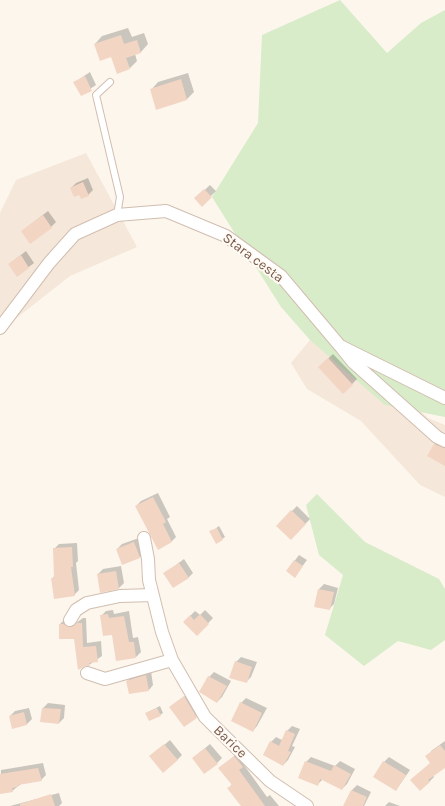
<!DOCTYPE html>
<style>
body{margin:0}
canvas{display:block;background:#fdf6ec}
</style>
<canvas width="445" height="806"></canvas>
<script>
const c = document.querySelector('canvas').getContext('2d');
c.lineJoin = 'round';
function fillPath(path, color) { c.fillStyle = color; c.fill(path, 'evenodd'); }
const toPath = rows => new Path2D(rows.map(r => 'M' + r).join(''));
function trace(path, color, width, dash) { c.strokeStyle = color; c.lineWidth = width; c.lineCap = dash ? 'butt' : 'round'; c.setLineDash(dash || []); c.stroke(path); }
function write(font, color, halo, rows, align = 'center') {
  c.font = font + ' Karla,sans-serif'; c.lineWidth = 4; c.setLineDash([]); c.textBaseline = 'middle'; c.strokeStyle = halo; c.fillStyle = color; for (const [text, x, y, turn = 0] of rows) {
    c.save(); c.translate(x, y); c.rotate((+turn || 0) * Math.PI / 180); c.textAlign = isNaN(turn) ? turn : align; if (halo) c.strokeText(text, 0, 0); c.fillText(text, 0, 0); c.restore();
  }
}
fillPath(toPath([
 [86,153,137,247,70,276,0,331,0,213,16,180],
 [335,323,392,386,428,418,445,425,445,497,420,485,361,421,307,389,291,363,310,340]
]), '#f5e8da');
fillPath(toPath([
 [340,0,387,53,421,23,445,10,445,417,385,405,310,340,281,307,212,197,258,123,262,35],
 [317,494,365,542,439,579,445,589,445,640,431,650,398,641,364,666,325,635,343,575,319,555,306,505]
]), '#d8ecc9');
fillPath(toPath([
 [128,28,132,37,144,33,148,44,141,52,135,54,137,61,130,68,95,44,102,36],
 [90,72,96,85,81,95,75,82],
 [188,73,194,92,187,99,157,109,151,90,158,82],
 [88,178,93,190,88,195,80,194,71,188,76,183],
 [210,185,216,191,202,205,196,198],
 [48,211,56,222,51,227,22,231],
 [26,251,34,263,17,276,9,264],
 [333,354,357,379,343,393,319,367],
 [440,440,445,441,445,466,435,445],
 [158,493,170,517,167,519,176,537,171,542,136,506,141,501],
 [297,506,310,519,291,539,277,526],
 [219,526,225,537,222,539,211,532],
 [139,538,145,552,140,557,117,549,122,544],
 [77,543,78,561,76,563,79,590,74,595,52,579,55,575,54,549,59,544],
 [299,555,307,560,295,576,287,571],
 [184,559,193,573,188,578,165,573],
 [121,566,124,583,119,588,101,591,98,574,103,569],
 [324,584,338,588,334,604,329,609,319,589],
 [113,610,114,614,129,611,133,638,138,637,141,652,136,657,113,634,101,616,106,611],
 [205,610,213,618,197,635,184,622,195,611,200,615],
 [83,618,86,618,87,643,101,641,102,656,89,665,75,638,60,624,65,619,69,619,76,623],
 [241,657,257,662,251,677,246,682,236,662],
 [151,671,153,685,149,690,127,681,132,676],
 [214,672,231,681,222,697,217,702,209,677],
 [190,692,201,712,196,717,171,707],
 [246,698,267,708,257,726,253,731,232,720,241,703],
 [48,703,65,705,64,718,59,723,42,721,43,708],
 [160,706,163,713,160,715,146,713],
 [29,708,32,719,27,724,10,716,15,711],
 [292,726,300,729,292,746,295,747,288,760,283,765,271,742,276,737,282,740,287,731],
 [170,740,182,755,177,760,156,752],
 [445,741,445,766,433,775,434,777,429,782,417,775,431,763,431,751],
 [210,744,222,758,217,763,193,758],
 [239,752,248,761,244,765,267,797,270,795,279,806,247,806,229,788,232,784,225,764],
 [311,757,335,766,340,761,355,769,347,784,342,789,323,779,317,785,306,762],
 [389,757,410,770,396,790,384,762],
 [43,763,46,775,41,780,21,784,12,791,0,793,1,770],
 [357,785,371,792,364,806,344,806,352,790],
 [59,793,62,803,59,806,10,806],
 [389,802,400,806,385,806]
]), '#0003');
fillPath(toPath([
 [121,35,124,44,137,40,141,53,126,58,130,69,117,74,111,57,100,61,94,44],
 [85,76,92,91,81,96,73,82],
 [181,79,187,100,156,110,150,89],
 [83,182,89,196,81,199,79,195,74,197,70,188],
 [204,189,212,197,202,207,194,198],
 [43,215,52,228,30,244,21,231],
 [21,255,29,268,17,277,8,264],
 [328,358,353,385,343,394,318,367],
 [434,444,445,448,445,466,427,456],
 [153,497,166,522,163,524,172,542,158,550,135,506],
 [291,510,306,524,291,540,276,526],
 [217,528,223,540,216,544,209,531],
 [134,542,140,558,122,565,116,549],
 [72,547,73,567,71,567,75,596,54,599,51,578,54,578,53,548],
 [294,560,303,566,295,578,286,571],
 [179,563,189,578,173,588,163,573],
 [116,571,119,589,100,593,97,574],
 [318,589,334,592,330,610,314,607],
 [108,614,109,618,124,616,129,642,134,642,136,658,116,661,112,635,103,636,100,615],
 [200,614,209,624,197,636,183,622,190,615,194,620],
 [77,623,82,623,83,647,96,646,98,662,89,663,90,666,85,666,78,670,74,639,59,639,59,624,63,624,70,627],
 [235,661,252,667,247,683,229,678],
 [146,675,149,691,129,694,126,681],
 [208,676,227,686,217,703,199,692],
 [184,696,197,718,184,727,169,707],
 [240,702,262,713,253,732,231,721],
 [42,708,61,709,59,724,40,722],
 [157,708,161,716,149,721,145,713],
 [24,712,27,725,12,729,9,716],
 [286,730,295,734,288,751,291,752,283,766,263,755,270,741,279,746],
 [164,744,178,760,163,773,149,756],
 [440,745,445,751,445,768,428,780,430,782,420,791,410,780,430,763,425,756],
 [205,748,218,764,204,774,192,758],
 [234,756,243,767,239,770,265,806,241,806,227,788,232,785,218,768],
 [305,761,331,771,334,765,351,774,342,790,320,779,318,786,298,778],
 [383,761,406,775,396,791,373,777],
 [38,768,42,781,18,785,18,787,12,788,13,792,0,794,0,774],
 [351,790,367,797,363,806,343,806],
 [51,794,55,806,20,806,20,804]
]), '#f3d5c3');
const service = toPath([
 [110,82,96,95,120,197,117,215]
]);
const minor = toPath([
 [0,328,49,263,75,234,117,215,166,211,226,236,281,276,340,346,445,398],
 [341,347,353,362,437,437,445,441],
 [144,538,148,559,149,580,162,632,172,660,205,717,270,781,307,806],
 [70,620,76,610,87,603,120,596,152,595],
 [87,673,105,679,172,660]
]);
trace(service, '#d1beb0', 8);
trace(minor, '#d1beb0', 14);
trace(service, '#fff', 6);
trace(minor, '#fff', 12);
write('14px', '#7a5c4d', '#fffaf3', [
 ["Stara cesta",253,258,37],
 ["Barice",230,742,44]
]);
</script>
